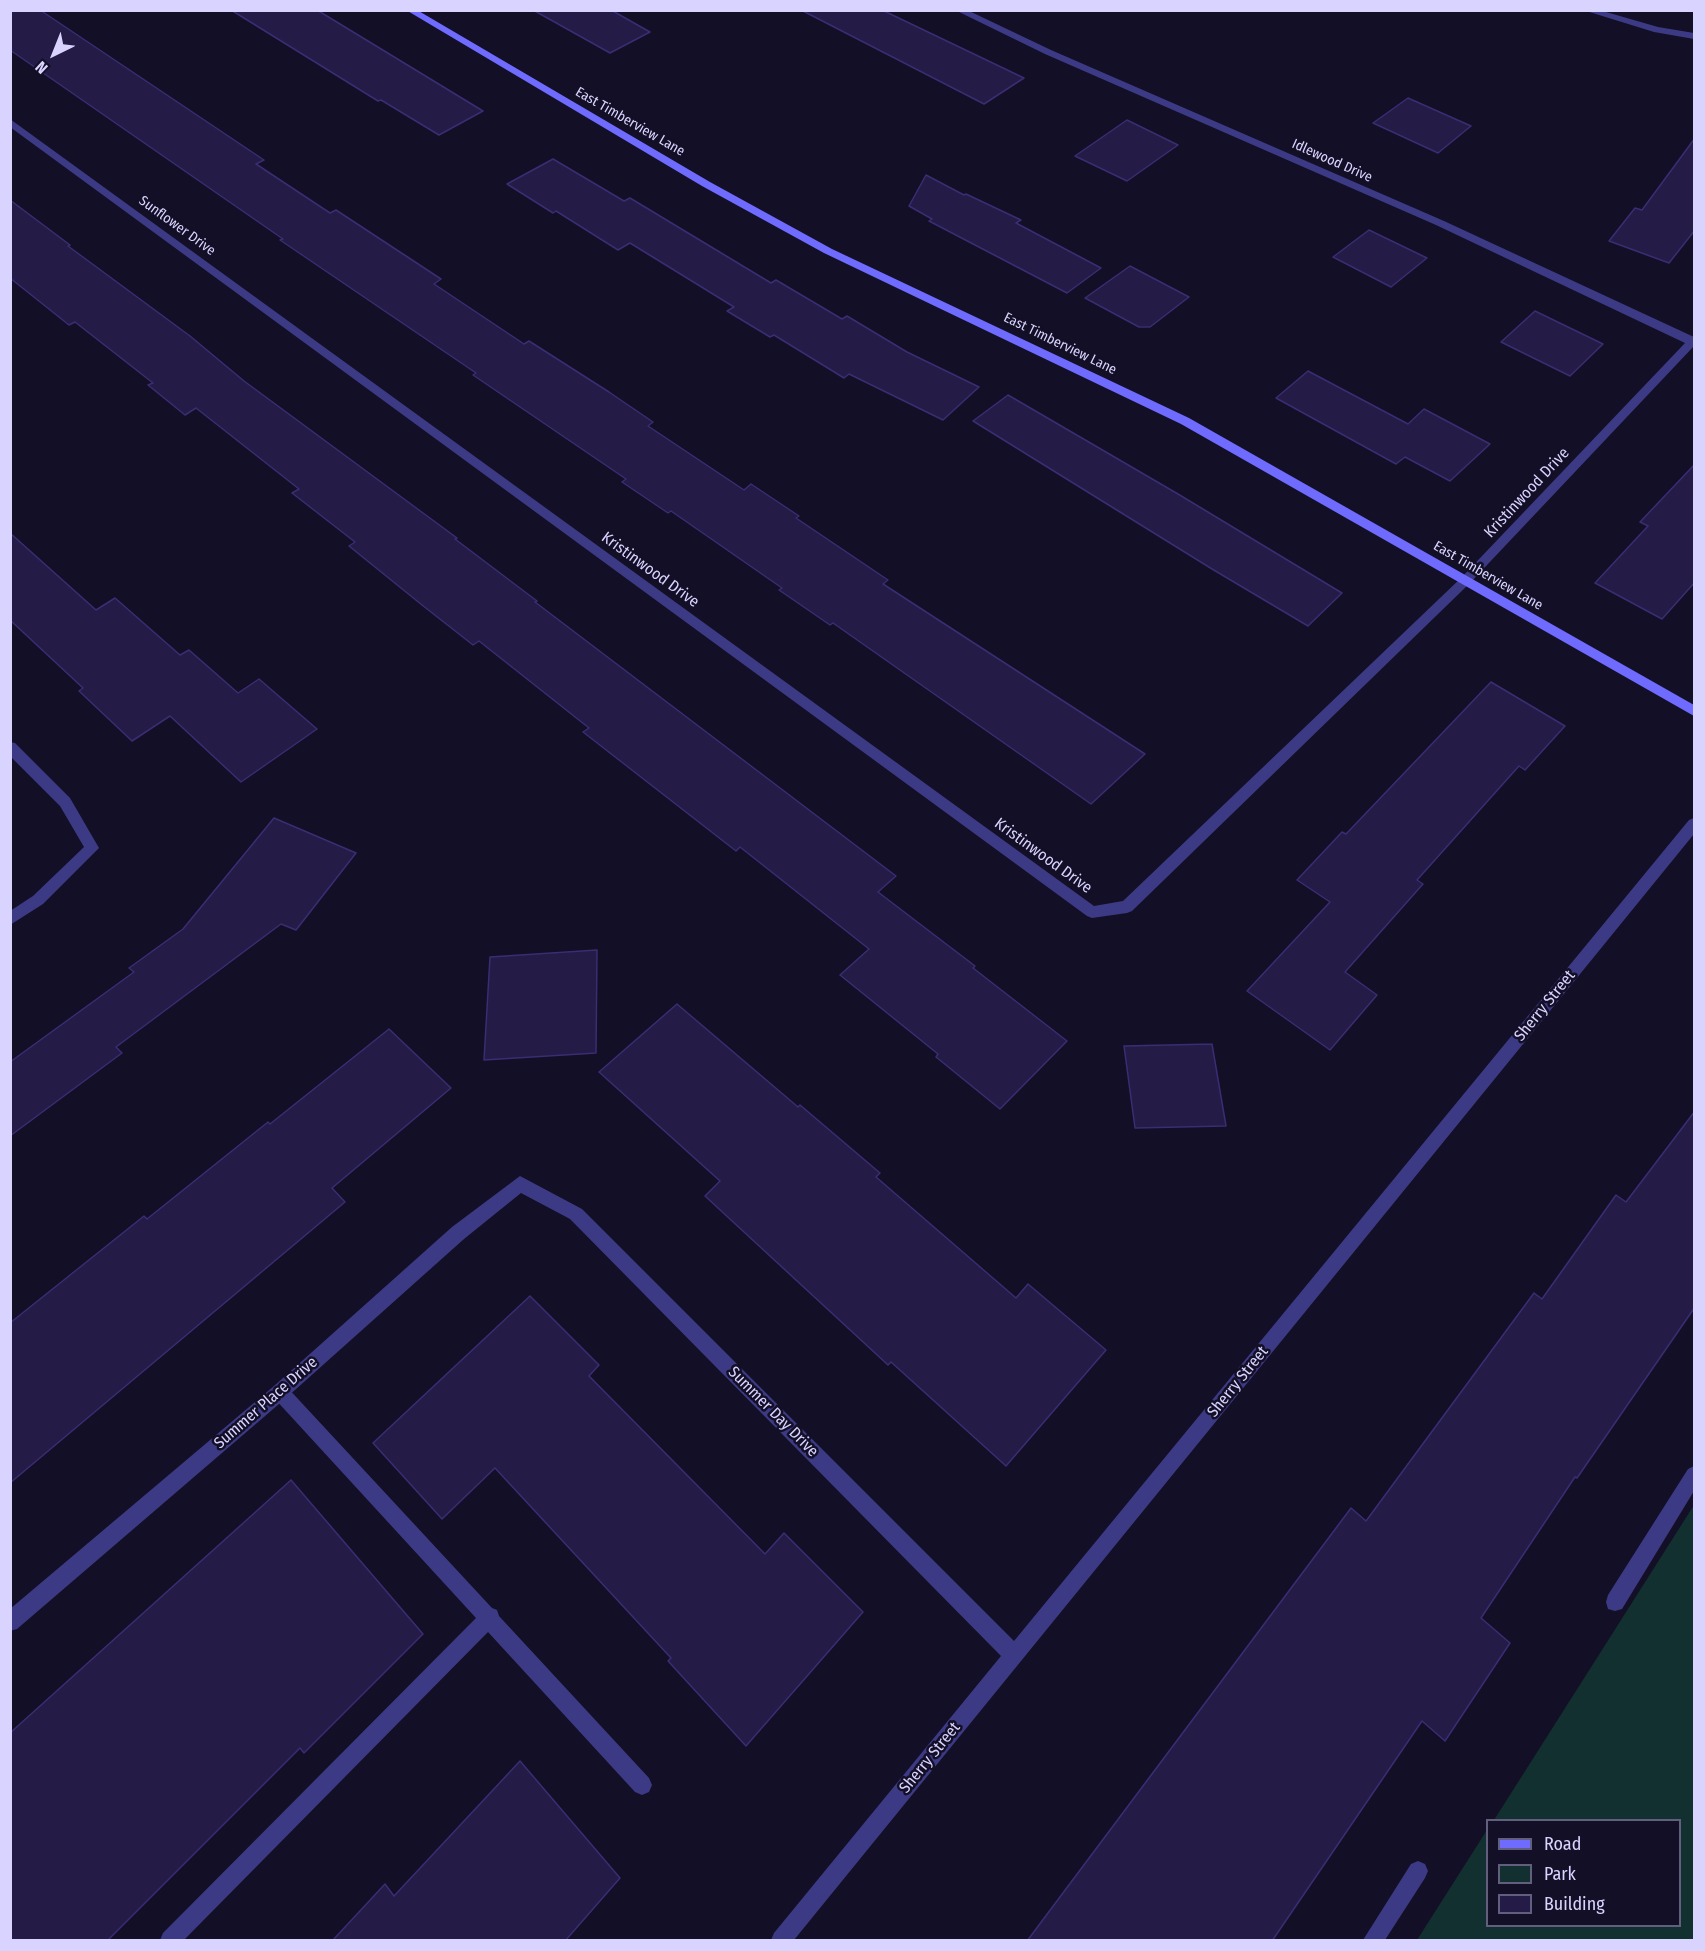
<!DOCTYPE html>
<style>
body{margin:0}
#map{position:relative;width:1705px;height:1951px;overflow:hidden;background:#130f26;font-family:"Fira Sans Condensed",sans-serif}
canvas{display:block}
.frame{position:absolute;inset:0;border:12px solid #d9d4ff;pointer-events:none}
.legend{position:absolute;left:1486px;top:1819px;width:195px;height:108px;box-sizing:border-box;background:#130f26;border:2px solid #625e7d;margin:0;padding:8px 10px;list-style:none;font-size:18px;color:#d9d4ff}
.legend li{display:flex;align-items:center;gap:12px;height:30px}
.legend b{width:30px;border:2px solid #625e7d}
.north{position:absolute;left:24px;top:24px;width:60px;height:60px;-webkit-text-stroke:4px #130f26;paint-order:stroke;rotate:223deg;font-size:16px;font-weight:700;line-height:24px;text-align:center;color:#d9d4ff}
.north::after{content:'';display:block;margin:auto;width:21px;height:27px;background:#d9d4ff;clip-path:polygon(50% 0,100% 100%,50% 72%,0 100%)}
</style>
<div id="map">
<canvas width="1705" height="1951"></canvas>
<div class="frame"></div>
<ul class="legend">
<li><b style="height:8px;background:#6f6bff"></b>Road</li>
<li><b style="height:16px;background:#12302f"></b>Park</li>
<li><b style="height:16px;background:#241b47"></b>Building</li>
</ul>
<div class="north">N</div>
</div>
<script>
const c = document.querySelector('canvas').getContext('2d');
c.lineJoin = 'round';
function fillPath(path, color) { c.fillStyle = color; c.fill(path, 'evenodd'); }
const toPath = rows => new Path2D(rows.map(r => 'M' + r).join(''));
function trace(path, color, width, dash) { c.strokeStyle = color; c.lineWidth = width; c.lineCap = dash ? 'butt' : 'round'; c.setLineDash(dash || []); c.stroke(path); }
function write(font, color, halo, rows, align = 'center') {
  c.font = font + ' "Fira Sans Condensed",sans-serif'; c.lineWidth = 5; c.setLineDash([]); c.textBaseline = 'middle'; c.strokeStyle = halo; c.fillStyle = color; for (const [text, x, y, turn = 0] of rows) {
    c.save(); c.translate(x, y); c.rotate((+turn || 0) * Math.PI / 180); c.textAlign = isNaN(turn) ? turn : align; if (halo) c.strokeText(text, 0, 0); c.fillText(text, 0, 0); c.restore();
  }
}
fillPath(toPath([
 [1694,1505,1694,1940,1417,1940,1487,1830,1488,1926,1680,1926,1680,1820,1494,1820]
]), '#12302f');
const building = toPath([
 [10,10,40,10,264,160,256,164,330,213,336,210,441,279,434,284,524,344,529,341,609,392,653,422,648,426,744,490,751,484,799,516,796,518,888,580,883,584,1145,754,1091,804,833,623,830,625,779,590,782,588,671,511,668,513,622,482,626,479,473,375,476,373,280,240,283,239,10,50,10,10],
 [231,10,317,10,483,111,439,135,381,100,378,101,231,10],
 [533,10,611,10,650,32,610,53,533,10],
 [801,10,882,10,1024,78,984,104,801,10],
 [1408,98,1471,126,1438,153,1373,123,1408,98],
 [1127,120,1178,145,1127,181,1075,156,1127,120],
 [1695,138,1695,230,1669,263,1609,241,1635,208,1642,210,1695,138],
 [553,159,624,201,630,198,771,283,776,280,842,319,847,316,907,352,979,387,943,420,849,374,844,378,774,335,770,337,727,311,734,307,630,243,618,250,556,211,553,213,507,184,553,159],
 [926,175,964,195,966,194,1021,220,1016,223,1101,268,1067,293,929,221,932,219,909,206,926,175],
 [10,200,70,245,68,246,190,336,244,381,457,538,455,539,537,601,535,602,896,876,878,892,975,966,973,968,1067,1041,1000,1109,936,1057,938,1054,840,975,869,949,740,847,736,851,583,732,589,728,479,641,473,645,422,605,349,546,355,542,292,493,299,489,196,408,185,415,148,385,153,383,75,322,69,325,10,278,10,200],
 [1369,230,1427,258,1391,287,1333,257,1369,230],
 [1130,266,1189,297,1150,327,1139,327,1085,298,1130,266],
 [1535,311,1603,344,1570,376,1501,342,1535,311],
 [1308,371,1408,424,1424,409,1490,444,1450,481,1405,457,1396,464,1276,398,1308,371],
 [1008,395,1178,494,1342,593,1308,626,1212,569,973,421,1008,395],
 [1695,464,1695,582,1662,619,1595,583,1648,526,1640,522,1695,464],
 [10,533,96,610,115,598,180,655,189,650,238,693,259,679,317,729,241,782,170,716,132,741,79,691,83,688,10,620,10,533],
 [1491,682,1565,726,1525,770,1519,766,1417,880,1423,884,1345,972,1377,995,1330,1050,1247,991,1330,902,1297,880,1342,832,1346,834,1491,682],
 [274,818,356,853,296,930,281,924,116,1047,122,1053,10,1136,10,1062,134,972,129,968,183,929,274,818],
 [597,950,596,1053,484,1060,490,957,597,950],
 [677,1004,798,1107,800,1105,880,1173,876,1177,1016,1298,1028,1284,1106,1350,1006,1466,891,1362,888,1365,705,1196,720,1181,599,1072,677,1004],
 [389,1029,451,1088,332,1188,345,1202,10,1483,10,1323,144,1216,147,1219,268,1122,270,1124,389,1029],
 [1212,1044,1226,1126,1135,1128,1124,1046,1212,1044],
 [1695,1111,1695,1307,1577,1478,1575,1477,1481,1618,1510,1643,1445,1741,1422,1721,1272,1941,1027,1941,1351,1508,1366,1521,1534,1293,1542,1299,1616,1195,1626,1202,1695,1111],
 [530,1296,599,1365,589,1376,765,1554,784,1533,863,1612,746,1746,668,1661,671,1658,495,1468,442,1519,373,1443,530,1296],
 [291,1480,423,1634,304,1753,300,1748,107,1941,10,1941,10,1733,291,1480],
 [520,1761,620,1878,565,1941,332,1941,385,1884,394,1896,520,1761]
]);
fillPath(building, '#241b47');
trace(building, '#3b2d73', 1.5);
fillPath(toPath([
 [280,1383,286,1386,492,1608,497,1610,499,1616,649,1778,652,1785,649,1792,642,1795,635,1792,488,1632,184,1940,160,1940,163,1933,476,1618,274,1398,271,1392,274,1386,280,1383],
 [1694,1466,1694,1491,1622,1609,1615,1611,1608,1609,1606,1602,1608,1595,1688,1469,1694,1466],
 [1418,1861,1425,1864,1428,1871,1425,1878,1385,1940,1363,1940,1411,1864,1418,1861]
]), '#3d3a85');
fillPath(toPath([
 [955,10,967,10,1051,50,1444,221,1694,337,1694,346,1470,583,1132,911,1127,913,1092,918,1087,916,10,127,10,119,1094,906,1123,901,1462,577,1685,343,1436,225,1045,54,955,10],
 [1583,10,1599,10,1658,27,1694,33,1694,39,1654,32,1583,10],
 [10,742,15,743,70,798,99,848,43,904,10,925,10,911,33,896,84,847,60,806,10,756,10,742],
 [1694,818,1694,834,794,1940,771,1940,774,1933,1001,1656,570,1219,521,1193,464,1239,286,1398,17,1629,10,1631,10,1609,274,1386,452,1227,520,1176,582,1209,1014,1641,1689,820,1694,818]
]), '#3d3a85');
fillPath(toPath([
 [406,10,417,10,710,182,832,249,1189,418,1694,705,1694,716,1181,424,824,253,702,186,406,10]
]), '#6f6bff');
write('14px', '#d9d4ff', '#130f26', [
 ["East Timberview Lane",630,122,30],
 ["Idlewood Drive",1332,161,24],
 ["Sunflower Drive",177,226,36],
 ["East Timberview Lane",1060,344,26],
 ["East Timberview Lane",1488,576,30]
]);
write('16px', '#d9d4ff', '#130f26', [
 ["Kristinwood Drive",1527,493,-47],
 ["Kristinwood Drive",650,570,36],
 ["Kristinwood Drive",1043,856,36],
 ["Sherry Street",1545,1006,-51],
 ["Sherry Street",1238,1382,-51],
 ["Summer Place Drive",266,1403,-41],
 ["Summer Day Drive",773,1412,45],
 ["Sherry Street",930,1758,-51]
]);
</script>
